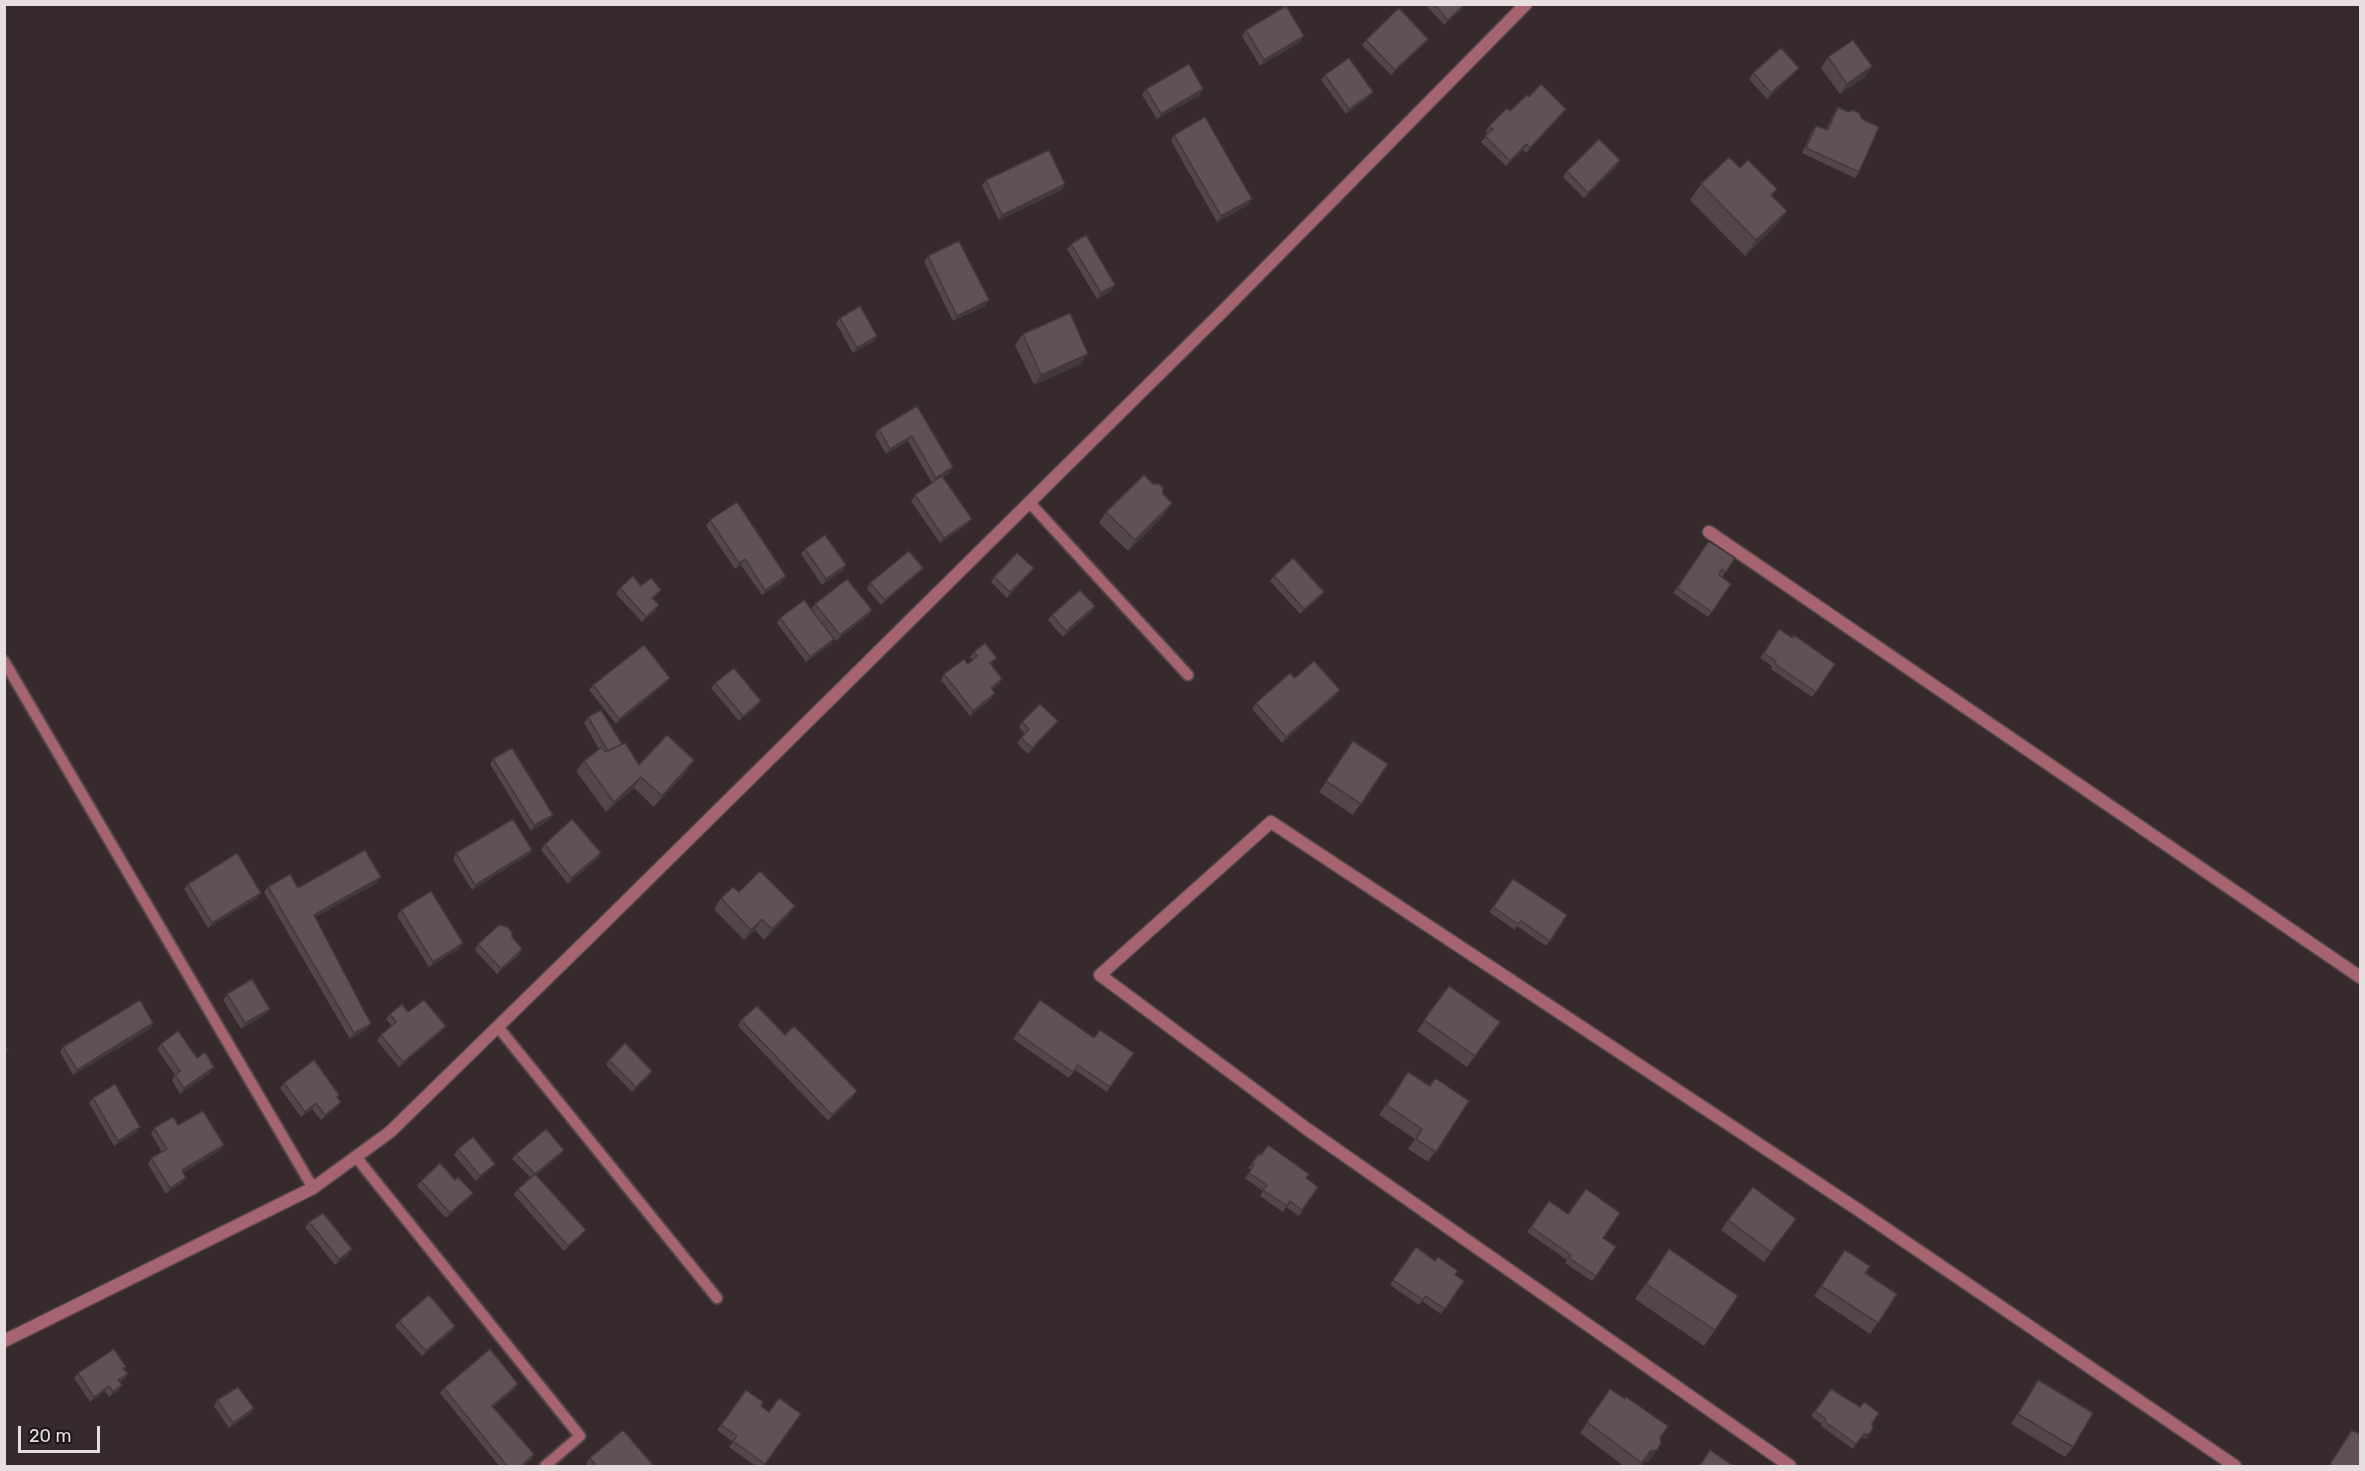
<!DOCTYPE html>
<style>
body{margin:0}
#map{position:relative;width:2365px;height:1471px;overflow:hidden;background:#372a2c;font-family:Rubik,sans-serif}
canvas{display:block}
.frame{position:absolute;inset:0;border:6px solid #e7dedf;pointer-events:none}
.scale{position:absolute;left:18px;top:1426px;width:82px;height:27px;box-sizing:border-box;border:3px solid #e7dedf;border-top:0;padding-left:8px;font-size:18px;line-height:21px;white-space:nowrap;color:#e7dedf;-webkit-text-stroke:4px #1a1415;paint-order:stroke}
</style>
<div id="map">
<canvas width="2365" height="1471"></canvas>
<div class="frame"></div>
<div class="scale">20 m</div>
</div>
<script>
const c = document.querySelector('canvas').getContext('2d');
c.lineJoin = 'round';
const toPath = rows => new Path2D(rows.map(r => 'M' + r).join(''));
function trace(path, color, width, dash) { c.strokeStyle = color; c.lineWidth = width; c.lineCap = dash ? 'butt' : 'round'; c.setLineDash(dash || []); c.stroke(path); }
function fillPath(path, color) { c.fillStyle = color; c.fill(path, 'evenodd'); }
const lane = toPath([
 [1029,502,1188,675],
 [4,661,313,1188],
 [498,1027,717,1298],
 [356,1157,580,1436,545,1466]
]);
const street = toPath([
 [1709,532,2360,977],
 [4,1341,313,1188,390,1132,605,922,1223,311,1526,4],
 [1790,1466,1307,1129,1100,975,1271,822,1857,1209,2235,1466]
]);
trace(lane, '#534749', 14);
trace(street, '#534749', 15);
trace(lane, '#a56470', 10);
trace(street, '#a56470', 12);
fillPath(toPath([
 [1425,4,1467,4,1444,25],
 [1246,30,1304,36,1300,42,1260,66,1242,36],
 [1428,39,1424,44,1391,75,1362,45,1366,40],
 [1828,57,1872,66,1865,77,1840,94,1821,68],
 [1753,73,1795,73,1767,99,1749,79],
 [1325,75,1373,92,1369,97,1346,114,1321,80],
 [1146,89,1200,95,1157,119,1142,95],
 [1529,97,1566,109,1562,114,1526,153,1523,150,1506,166,1481,142,1488,134,1486,131,1489,126,1510,111],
 [1838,107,1862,119,1859,172,1855,178,1802,153,1812,131,1816,126,1826,130,1834,113],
 [1174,135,1252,199,1248,205,1217,222,1171,141],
 [1620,160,1617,166,1584,198,1563,177,1567,171],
 [1740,168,1777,189,1772,196,1776,226,1745,256,1690,200,1701,184],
 [986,180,1062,190,999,220,982,186],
 [1071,244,1115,285,1111,291,1097,299,1067,249],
 [928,256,985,306,953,321,924,262],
 [840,318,877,336,873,342,853,353,836,323],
 [1023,334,1081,364,1034,385,1015,345],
 [917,406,953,467,949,473,943,477,968,524,940,543,911,501,915,495,932,483,908,441,886,454,875,435,879,429],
 [1153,484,1163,494,1165,514,1128,551,1099,523,1106,512],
 [710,520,782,582,762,595,741,565,735,569,706,526],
 [1709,541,1735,558,1722,577,1719,575,1731,584,1708,617,1673,593],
 [805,549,846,565,843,570,822,585,801,554],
 [923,568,919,573,881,605,867,589,870,583],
 [1030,573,1007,598,991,582,994,577],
 [1274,576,1324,592,1320,597,1300,614,1270,581],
 [641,586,661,590,653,599,655,611,642,622,616,594,620,588],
 [815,604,868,616,836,641,814,613,834,639,830,645,806,662,777,623,780,618,811,609],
 [1095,606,1091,612,1063,637,1048,620,1052,615],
 [1779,629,1792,638,1835,664,1812,697,1771,669,1772,666,1760,658],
 [974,652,993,663,991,665,1002,679,999,684,992,689,995,693,992,698,970,716,941,680,944,674,968,664,973,660,970,657],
 [1295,678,1336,695,1282,743,1252,709,1256,703],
 [666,683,616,724,589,690,593,685],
 [715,683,761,701,757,706,739,721,711,688],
 [588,717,622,744,639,765,694,760,687,771,654,807,634,788,606,812,576,771,584,761,599,749,584,723],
 [1022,722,1054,726,1028,754,1017,743,1024,733,1019,727],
 [1353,741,1388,764,1353,815,1319,792],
 [493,759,549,820,531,831,490,764],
 [545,844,601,853,598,858,568,884,541,850],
 [532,850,528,855,472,890,453,859,456,853],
 [1513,879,1567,915,1546,946,1517,926,1515,930,1489,912],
 [377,883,315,917,371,1024,367,1029,350,1039,264,892,268,887,298,888],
 [188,884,257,898,208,928,184,889],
 [739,892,787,917,764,940,755,930,744,940,714,909,721,898],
 [401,910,460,948,429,967,397,916],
 [512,937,519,955,497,974,475,950,478,944],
 [1449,986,1500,1022,1467,1067,1417,1031],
 [227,994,270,1009,266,1014,241,1029,223,1000],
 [1040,1000,1094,1038,1134,1053,1107,1092,1075,1070,1069,1078,1013,1039],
 [408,1012,442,1031,399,1067,377,1041,381,1035,392,1026,386,1019,390,1014],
 [741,1020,785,1035,853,1097,828,1121,738,1026],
 [153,1023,150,1029,73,1075,60,1052,63,1047],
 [161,1044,197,1058,210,1073,180,1094,172,1080,175,1075,157,1049],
 [609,1060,652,1071,648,1077,632,1092,606,1065],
 [1408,1072,1429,1086,1469,1101,1428,1162,1408,1149,1415,1139,1379,1115],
 [284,1083,339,1095,338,1098,337,1107,321,1120,312,1109,301,1117,280,1088],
 [93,1098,137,1132,114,1146,89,1103],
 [154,1128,224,1145,220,1150,183,1173,182,1183,166,1194,148,1164,151,1158,162,1152,151,1134],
 [458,1149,495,1164,491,1169,476,1181,454,1155],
 [564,1150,560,1155,536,1175,582,1235,564,1251,514,1195,518,1189,531,1178,512,1159,516,1154],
 [1259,1154,1306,1178,1318,1187,1299,1216,1286,1207,1283,1212,1260,1196,1263,1191,1245,1178,1251,1170,1248,1168],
 [421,1181,469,1198,446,1218,417,1186],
 [1549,1201,1616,1247,1592,1281,1565,1263,1567,1260,1527,1232],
 [1796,1219,1764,1262,1721,1230,1728,1220],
 [309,1222,348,1255,335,1265,305,1227],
 [1416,1247,1464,1281,1441,1314,1422,1301,1419,1305,1390,1285],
 [1669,1249,1738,1296,1704,1346,1635,1299],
 [1845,1250,1865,1273,1897,1294,1870,1334,1814,1296],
 [399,1321,455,1326,452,1331,422,1356,395,1326],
 [126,1367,124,1369,128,1374,124,1379,120,1382,122,1385,118,1391,109,1397,105,1391,90,1402,74,1378,78,1373],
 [2038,1380,2073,1447,2065,1457,2011,1424],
 [518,1384,515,1389,493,1407,534,1454,531,1460,522,1467,500,1467,440,1393,444,1388],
 [1610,1389,1660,1438,1649,1461,1643,1462,1640,1467,1625,1467,1580,1433],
 [1831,1389,1860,1407,1872,1423,1866,1439,1860,1439,1853,1449,1821,1426,1822,1424,1811,1416],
 [746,1390,761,1406,769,1412,801,1414,763,1467,757,1467,729,1447,733,1442,717,1430],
 [217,1400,254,1408,250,1414,229,1428,214,1406],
 [590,1458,652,1464,650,1467,588,1467,586,1464]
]), '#534648');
fillPath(toPath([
 [1465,4,1467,4,1444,25,1448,20],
 [1304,36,1300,42,1260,66,1264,60],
 [1428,39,1424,44,1391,75,1395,70],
 [1872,66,1865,77,1840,94,1847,84],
 [1799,68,1795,73,1767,99,1771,93],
 [1203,89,1200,95,1157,119,1161,114],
 [1373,92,1369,97,1346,114,1349,109],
 [1566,109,1562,114,1526,153,1530,148],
 [1526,144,1523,150,1506,166,1510,161],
 [1620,160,1617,166,1584,198,1588,193],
 [1065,184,1062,190,999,220,1002,215],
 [1252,199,1248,205,1217,222,1221,216],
 [1787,211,1776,226,1745,256,1756,240],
 [1115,285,1111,291,1097,299,1101,293],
 [989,300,985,306,953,321,957,316],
 [877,336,873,342,853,353,857,348],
 [1088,354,1081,364,1034,385,1041,375],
 [912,436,908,441,886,454,890,449],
 [953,467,949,473,932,483,936,478],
 [1172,503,1165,514,1128,551,1135,540],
 [972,519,968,524,940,543,944,538],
 [745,559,741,565,735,569,739,563],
 [846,565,843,570,822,585,826,579],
 [923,568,919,573,881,605,885,600],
 [1034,568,1030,573,1007,598,1010,592],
 [786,576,782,582,762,595,765,590],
 [1324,592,1320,597,1300,614,1304,609],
 [659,605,655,611,642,622,646,617],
 [1095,606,1091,612,1063,637,1066,631],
 [872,610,868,616,836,641,840,635],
 [834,639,830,645,806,662,810,657],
 [670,678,666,683,616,724,619,719],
 [1002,679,999,684,987,693,991,688],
 [1340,690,1336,695,1282,743,1286,737],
 [995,693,992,698,970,716,973,711],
 [761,701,757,706,739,721,743,716],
 [1058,721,1054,726,1028,754,1032,748],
 [694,760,687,771,654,807,662,796],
 [641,777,634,788,606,812,614,802],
 [553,815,549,820,531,831,534,825],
 [532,850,528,855,472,890,475,885],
 [601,853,598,858,568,884,571,878],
 [381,877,377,883,310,920,314,915],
 [261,893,257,898,208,928,212,923],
 [795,906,787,917,764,940,772,929],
 [762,919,755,930,744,940,751,930],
 [463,943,460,948,429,967,433,962],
 [522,949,519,955,497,974,501,969],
 [270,1009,266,1014,241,1029,245,1023],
 [153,1023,150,1029,73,1075,77,1070],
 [371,1024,367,1029,350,1039,354,1033],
 [446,1026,442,1031,399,1067,403,1062],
 [214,1067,210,1073,180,1094,184,1088],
 [652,1071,648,1077,632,1092,636,1087],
 [857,1091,853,1097,828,1121,832,1115],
 [341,1102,337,1107,321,1120,325,1115],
 [316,1103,312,1109,301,1117,305,1112],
 [140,1127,137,1132,114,1146,118,1141],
 [224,1145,220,1150,178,1176,182,1170],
 [564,1150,560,1155,532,1179,535,1174],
 [495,1164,491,1169,476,1181,480,1176],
 [186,1178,182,1183,166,1194,170,1188],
 [473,1193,469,1198,446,1218,450,1213],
 [586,1230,582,1235,564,1251,568,1246],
 [352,1249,348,1255,335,1265,339,1259],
 [455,1326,452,1331,422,1356,426,1351],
 [128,1374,124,1379,114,1385,118,1380],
 [518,1384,515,1389,489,1411,492,1406],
 [122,1385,118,1391,109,1397,113,1392],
 [109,1386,105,1391,90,1402,94,1397],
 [254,1408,250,1414,229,1428,233,1423],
 [1864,1434,1869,1434,1866,1439,1860,1439],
 [1657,1450,1649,1461,1643,1462,1650,1451],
 [534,1454,531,1460,522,1467,520,1467]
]), '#43393b');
const building = toPath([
 [1434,4,1465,4,1448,20,1434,4],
 [1286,6,1304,36,1264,60,1246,30,1286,6],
 [1399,8,1428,39,1395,70,1366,40,1399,8],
 [1853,40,1872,66,1847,84,1828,57,1853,40],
 [1781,48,1799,68,1771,93,1753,73,1781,48],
 [1349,58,1373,92,1349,109,1325,75,1349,58],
 [1189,64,1203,89,1161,114,1146,89,1189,64],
 [1541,84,1566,109,1530,148,1526,144,1510,161,1485,136,1493,129,1489,126,1507,108,1510,111,1527,95,1529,97,1541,84],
 [1838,107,1848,112,1853,110,1859,113,1862,119,1879,127,1859,172,1806,148,1816,126,1828,130,1838,107],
 [1205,117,1252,199,1221,216,1174,135,1205,117],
 [1599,139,1620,160,1588,193,1567,171,1599,139],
 [1049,150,1065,184,1002,215,986,180,1049,150],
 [1729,157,1740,168,1748,160,1777,189,1771,195,1787,211,1756,240,1701,184,1729,157],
 [1086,235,1115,285,1101,293,1071,244,1086,235],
 [959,241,989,300,957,316,928,256,959,241],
 [860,306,877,336,857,348,840,318,860,306],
 [1070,313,1088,354,1041,375,1023,334,1070,313],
 [917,406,953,467,936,478,912,436,890,449,879,429,917,406],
 [1144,475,1153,484,1159,484,1163,488,1163,494,1172,503,1135,540,1106,512,1144,475],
 [942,476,972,519,944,538,915,495,942,476],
 [737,502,786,576,765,590,745,559,739,563,710,520,737,502],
 [825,535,846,565,826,579,805,549,825,535],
 [1709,541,1735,558,1726,572,1722,569,1719,575,1731,584,1712,612,1677,588,1709,541],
 [909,551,923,568,885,600,870,583,909,551],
 [1017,553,1034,568,1010,592,994,577,1017,553],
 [1293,558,1324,592,1304,609,1274,576,1293,558],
 [633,576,641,586,651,578,661,590,652,598,659,605,646,617,620,588,633,576],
 [847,579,872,610,840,635,815,604,847,579],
 [1080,590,1095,606,1066,631,1052,615,1080,590],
 [804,600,834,639,810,657,780,618,804,600],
 [1779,629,1792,638,1794,635,1835,664,1816,692,1775,664,1776,661,1764,653,1779,629],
 [985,643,997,658,990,663,1002,679,991,688,995,693,973,711,944,674,964,659,968,664,977,656,974,652,985,643],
 [644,645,670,678,619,719,593,685,644,645],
 [1314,661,1340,690,1286,737,1256,703,1290,673,1295,678,1314,661],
 [734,668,761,701,743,716,715,683,734,668],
 [1040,704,1058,721,1032,748,1021,738,1029,729,1022,722,1040,704],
 [601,710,622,744,608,751,588,717,601,710],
 [667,735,694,760,662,796,641,777,614,802,584,761,602,747,605,752,625,743,639,765,667,735],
 [1353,741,1388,764,1361,804,1326,781,1353,741],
 [512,748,553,815,534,825,493,759,512,748],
 [513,819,532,850,475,885,456,853,513,819],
 [572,819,601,853,571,878,545,844,572,819],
 [365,850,381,877,314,915,371,1024,354,1033,268,887,290,874,298,888,365,850],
 [237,853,261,893,212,923,188,884,237,853],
 [760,871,795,906,772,929,762,919,751,930,721,898,733,887,739,892,760,871],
 [1513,879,1567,915,1550,941,1521,921,1518,924,1493,907,1513,879],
 [431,891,463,943,433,962,401,910,431,891],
 [499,925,507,927,512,932,512,937,522,949,501,969,478,944,499,925],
 [252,979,270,1009,245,1023,227,994,252,979],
 [1449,986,1500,1022,1475,1056,1424,1020,1449,986],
 [140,1000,153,1023,77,1070,63,1047,140,1000],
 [424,1000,446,1026,403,1062,381,1035,396,1022,390,1014,402,1004,408,1012,424,1000],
 [1040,1000,1094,1038,1100,1030,1134,1053,1110,1087,1078,1065,1073,1072,1017,1033,1040,1000],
 [757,1006,785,1035,794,1026,857,1091,832,1115,741,1020,757,1006],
 [178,1031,197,1058,205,1052,214,1067,184,1088,175,1075,180,1071,161,1044,178,1031],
 [625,1043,652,1071,636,1087,609,1060,625,1043],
 [4,1044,8,1050,4,1052,4,1044],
 [314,1060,339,1095,337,1097,341,1102,325,1115,316,1103,305,1112,284,1083,314,1060],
 [1408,1072,1430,1086,1435,1078,1469,1101,1436,1152,1416,1139,1422,1129,1387,1105,1408,1072],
 [115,1084,140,1127,118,1141,93,1098,115,1084],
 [203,1111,224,1145,182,1170,186,1178,170,1188,151,1158,167,1149,154,1128,173,1117,178,1125,203,1111],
 [546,1129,564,1150,535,1174,586,1230,568,1246,518,1189,535,1174,516,1154,546,1129],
 [473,1137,495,1164,480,1176,458,1149,473,1137],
 [1268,1145,1309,1174,1306,1178,1318,1187,1302,1210,1290,1201,1287,1206,1263,1190,1267,1185,1249,1173,1254,1164,1252,1163,1259,1154,1261,1155,1268,1145],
 [440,1163,455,1180,458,1177,473,1193,450,1213,421,1181,440,1163],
 [1753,1187,1796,1219,1771,1252,1728,1220,1753,1187],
 [1586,1189,1620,1213,1603,1238,1616,1247,1596,1276,1569,1258,1571,1255,1531,1227,1549,1201,1568,1214,1586,1189],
 [323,1213,352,1249,339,1259,309,1222,323,1213],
 [1416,1247,1435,1261,1438,1257,1458,1271,1455,1275,1464,1281,1445,1309,1425,1296,1423,1300,1393,1280,1416,1247],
 [1669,1249,1738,1296,1715,1330,1646,1284,1669,1249],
 [1845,1250,1870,1266,1865,1273,1897,1294,1878,1323,1821,1286,1845,1250],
 [429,1295,455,1326,426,1351,399,1321,429,1295],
 [114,1349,126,1367,123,1368,128,1374,118,1380,122,1385,113,1392,109,1386,94,1397,78,1373,114,1349],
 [490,1349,518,1384,492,1406,534,1454,520,1467,508,1467,444,1388,490,1349],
 [2038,1380,2093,1413,2073,1447,2018,1414,2038,1380],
 [238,1387,254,1408,233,1423,217,1400,238,1387],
 [1610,1389,1625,1399,1626,1397,1668,1426,1660,1438,1661,1443,1657,1450,1650,1451,1642,1463,1587,1422,1610,1389],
 [1831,1389,1860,1407,1864,1402,1879,1413,1872,1423,1873,1428,1869,1434,1864,1434,1856,1444,1824,1421,1826,1419,1815,1411,1831,1389],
 [746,1390,763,1402,761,1406,769,1412,779,1398,801,1414,765,1464,733,1441,737,1436,721,1425,746,1390],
 [623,1430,652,1464,649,1467,597,1467,590,1458,623,1430],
 [2352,1430,2361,1435,2361,1467,2334,1467,2330,1464,2352,1430],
 [1710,1450,1735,1467,1699,1467,1710,1450]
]);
fillPath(building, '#605154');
trace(building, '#43393b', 1.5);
</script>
